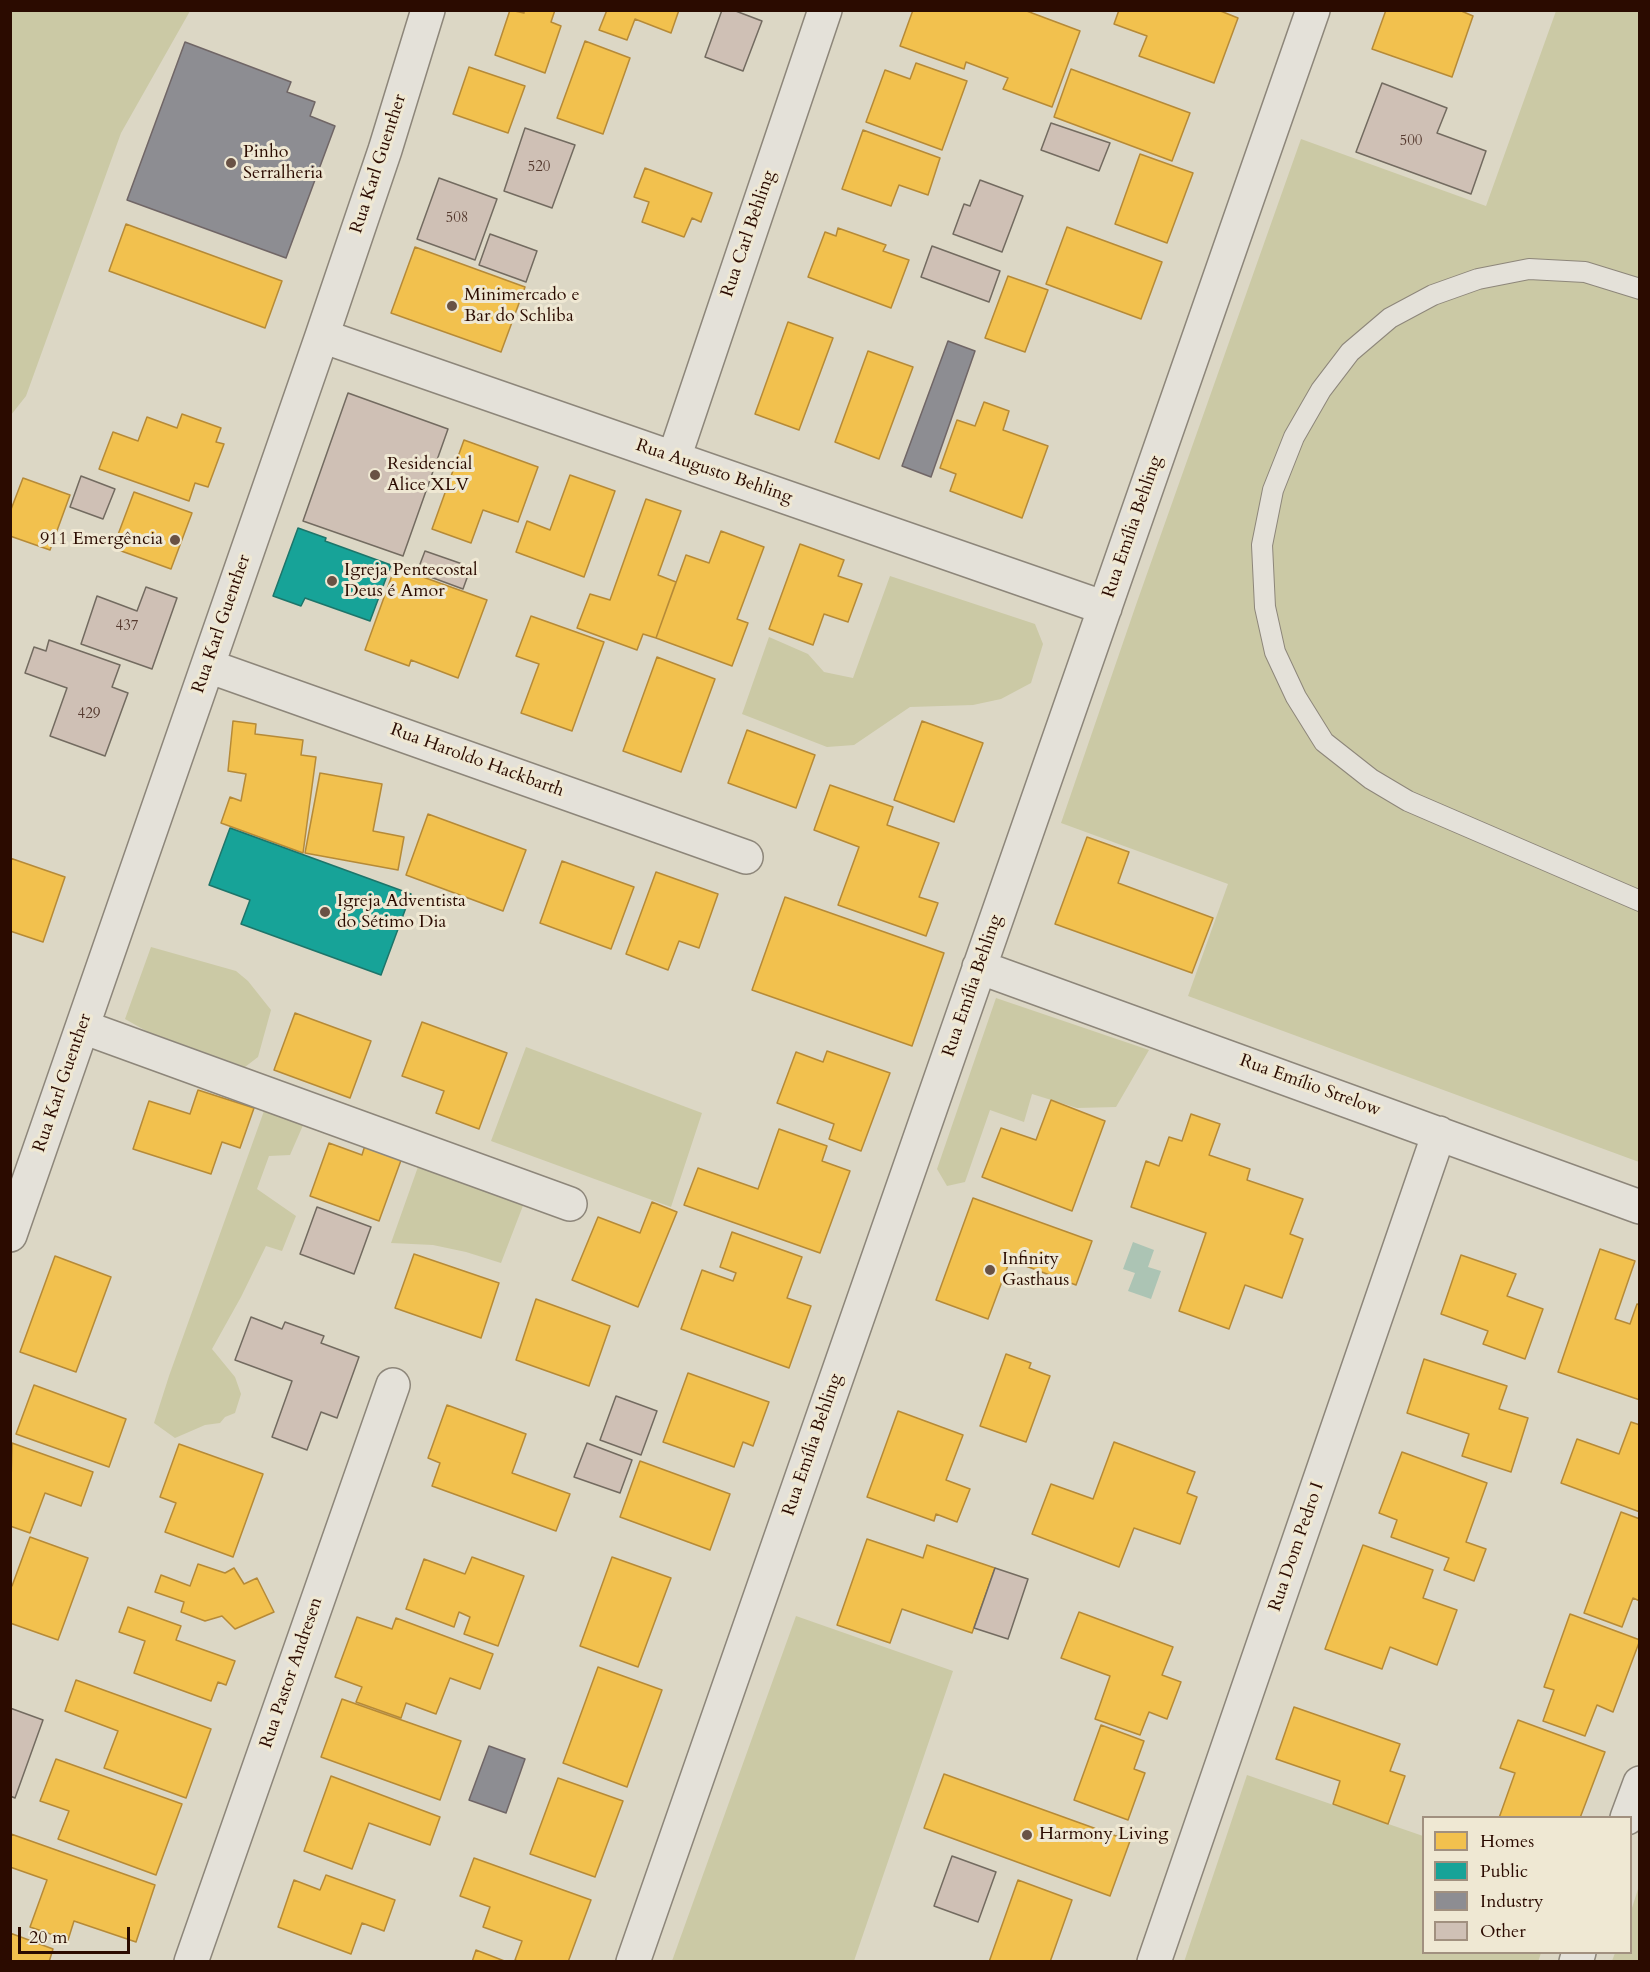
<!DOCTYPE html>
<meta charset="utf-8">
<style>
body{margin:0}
#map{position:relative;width:1650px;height:1972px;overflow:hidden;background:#dcd7c5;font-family:Cardo,serif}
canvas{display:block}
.frame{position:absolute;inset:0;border:12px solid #2b0b00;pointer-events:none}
.legend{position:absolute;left:1422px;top:1816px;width:210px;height:138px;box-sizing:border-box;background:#efe8d3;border:2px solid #a1907f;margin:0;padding:8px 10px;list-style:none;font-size:18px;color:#2b0b00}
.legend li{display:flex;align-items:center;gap:12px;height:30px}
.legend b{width:30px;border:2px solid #a1907f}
.scale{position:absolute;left:18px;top:1927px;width:112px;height:27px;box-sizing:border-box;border:3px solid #2b0b00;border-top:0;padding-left:8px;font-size:18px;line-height:21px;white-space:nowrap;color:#2b0b00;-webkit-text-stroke:4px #efe8d3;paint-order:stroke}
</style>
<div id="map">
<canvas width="1650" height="1972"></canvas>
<div class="frame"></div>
<ul class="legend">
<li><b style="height:16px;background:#f2c14e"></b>Homes</li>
<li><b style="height:16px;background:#17a398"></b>Public</li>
<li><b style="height:16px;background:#8d8d92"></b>Industry</li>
<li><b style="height:16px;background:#cfc0b5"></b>Other</li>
</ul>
<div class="scale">20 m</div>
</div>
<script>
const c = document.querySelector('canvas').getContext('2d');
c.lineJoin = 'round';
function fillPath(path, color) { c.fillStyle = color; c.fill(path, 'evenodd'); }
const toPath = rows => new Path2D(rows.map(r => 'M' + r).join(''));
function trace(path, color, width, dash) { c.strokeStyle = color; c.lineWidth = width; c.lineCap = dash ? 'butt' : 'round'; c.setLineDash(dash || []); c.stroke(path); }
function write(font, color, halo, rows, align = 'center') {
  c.font = font + ' Cardo,serif'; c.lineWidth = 6; c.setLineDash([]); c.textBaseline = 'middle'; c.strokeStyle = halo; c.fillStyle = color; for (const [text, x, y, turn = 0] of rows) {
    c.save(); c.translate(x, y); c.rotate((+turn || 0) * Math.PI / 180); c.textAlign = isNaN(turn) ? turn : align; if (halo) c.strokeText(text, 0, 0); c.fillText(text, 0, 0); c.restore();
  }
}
fillPath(toPath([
 [11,10,190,11,121,133,26,396,11,415],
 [1556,11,1639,11,1639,1162,1188,996,1228,884,1061,823,1137,602,1301,139,1486,206],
 [890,576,1035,624,1043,644,1031,683,1001,699,973,705,910,707,854,745,827,747,742,714,769,637,808,654,824,672,853,678],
 [151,947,236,971,248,981,271,1010,258,1057,245,1067,148,1032,125,1019],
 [996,998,1149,1050,1116,1107,1077,1108,1032,1094,1024,1122,990,1110,965,1182,947,1186,937,1169],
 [526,1047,702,1113,671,1207,491,1141],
 [264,1111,304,1123,290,1155,269,1156,257,1189,296,1216,282,1251,266,1246,241,1297,212,1349,235,1377,241,1394,235,1413,225,1417,220,1423,205,1425,175,1438,154,1423,169,1376],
 [419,1164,524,1203,501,1263,466,1252,433,1245,391,1243],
 [796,1616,953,1671,854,1961,672,1961],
 [1247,1775,1423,1836,1424,1952,1541,1953,1538,1962,1184,1962],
 [1639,1886,1639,1961,1612,1961,1615,1953,1630,1952,1631,1911]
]), '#cbc9a5');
fillPath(toPath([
 [1133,1242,1154,1250,1148,1267,1161,1271,1151,1299,1128,1291,1135,1273,1123,1269]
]), '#acc4b4');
const homes = toPath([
 [510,10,524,13,524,10,555,10,551,22,561,26,545,73,495,55,510,10],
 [607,10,679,10,671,33,635,19,627,40,599,30,607,10],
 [913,10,1024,10,1080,31,1052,107,1003,89,1008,78,966,62,964,69,900,46,913,10],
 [1119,10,1218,10,1238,18,1214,83,1139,56,1147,36,1114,24,1119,10],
 [1386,10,1459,10,1473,16,1452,77,1372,49,1386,10],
 [585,41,630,58,603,134,557,118,585,41],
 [916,63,967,81,942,150,866,122,885,70,910,79,916,63],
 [469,67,525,86,508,133,453,114,469,67],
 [1071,69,1190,113,1172,161,1054,117,1071,69],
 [863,130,940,158,928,195,899,185,891,206,842,189,863,130],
 [1140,154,1193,173,1167,243,1115,224,1140,154],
 [645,168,712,193,701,222,692,218,684,237,642,222,649,202,634,197,645,168],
 [126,224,282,281,265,328,109,271,126,224],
 [1067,227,1162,262,1141,319,1046,284,1067,227],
 [838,228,886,245,883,251,909,260,891,308,808,277,825,232,836,236,838,228],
 [415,247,525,287,501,352,391,313,415,247],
 [1008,276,1048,290,1025,352,985,338,1008,276],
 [788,322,833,338,799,430,755,414,788,322],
 [868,351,913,367,879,459,835,442,868,351],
 [984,402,1009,411,1003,430,1048,446,1022,518,950,491,956,474,940,468,957,420,975,426,984,402],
 [182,414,221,428,216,442,224,444,208,487,195,483,189,501,99,469,113,432,138,441,147,417,177,428,182,414],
 [464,440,538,467,518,522,483,510,471,543,432,529,464,440],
 [570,475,615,491,584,577,516,552,527,521,550,530,570,475],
 [23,478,70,495,50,550,10,536,10,512,23,478],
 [134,492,192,513,171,569,113,548,134,492],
 [646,499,681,511,658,575,676,582,656,638,643,634,637,650,577,628,590,594,610,600,646,499],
 [721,531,764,547,737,619,748,623,732,666,656,638,686,555,709,563,721,531],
 [800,544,844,560,838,576,862,584,848,622,824,614,813,645,769,629,800,544],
 [395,567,487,600,458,678,411,660,409,666,365,650,395,567],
 [531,616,604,642,572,731,521,713,539,664,516,656,531,616],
 [657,657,715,679,681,772,623,751,657,657],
 [233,721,256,724,255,734,303,740,301,755,316,757,303,853,221,823,230,797,241,801,246,774,228,771,233,721],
 [922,721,983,743,954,822,894,800,922,721],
 [747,730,815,755,796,808,728,783,747,730],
 [320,773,382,784,373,831,404,837,398,870,305,853,320,773],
 [830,785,893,807,887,825,939,843,919,897,938,903,926,936,838,905,859,847,814,830,830,785],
 [428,814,526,850,503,911,406,875,428,814],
 [1087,837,1129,852,1118,883,1213,918,1192,973,1055,924,1087,837],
 [10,858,65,877,43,942,10,931,10,858],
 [562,861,634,887,611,949,540,923,562,861],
 [656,872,718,894,699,948,679,941,668,970,626,954,656,872],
 [785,897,944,953,912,1046,752,990,785,897],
 [295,1013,371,1041,350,1098,274,1070,295,1013],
 [422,1022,507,1053,479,1129,436,1113,444,1091,402,1076,422,1022],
 [827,1051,890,1073,861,1151,829,1139,834,1124,777,1103,796,1052,823,1062,827,1051],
 [198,1090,254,1108,240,1148,222,1142,211,1174,133,1149,149,1101,190,1114,198,1090],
 [1051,1100,1105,1121,1072,1211,982,1177,1001,1128,1036,1140,1051,1100],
 [1191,1114,1220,1124,1209,1155,1250,1169,1247,1180,1303,1199,1290,1234,1303,1239,1282,1298,1245,1285,1229,1329,1179,1311,1206,1233,1131,1207,1146,1161,1159,1166,1169,1137,1182,1141,1191,1114],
 [779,1129,827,1146,822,1161,850,1171,820,1253,684,1205,698,1168,758,1189,779,1129],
 [367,1139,404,1152,379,1221,310,1196,329,1143,362,1155,367,1139],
 [973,1198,1092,1241,1076,1285,1010,1260,988,1319,936,1300,973,1198],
 [652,1202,677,1212,638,1307,572,1280,598,1217,640,1233,652,1202],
 [732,1232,802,1257,787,1298,811,1306,789,1368,681,1329,702,1270,733,1281,736,1273,720,1267,732,1232],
 [1600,1249,1635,1261,1615,1319,1630,1324,1637,1304,1640,1305,1640,1400,1558,1372,1600,1249],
 [414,1254,499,1283,481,1338,395,1308,414,1254],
 [1461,1255,1516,1274,1507,1296,1543,1309,1525,1359,1483,1344,1488,1331,1441,1314,1461,1255],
 [55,1256,111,1277,76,1372,20,1352,55,1256],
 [536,1299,610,1326,589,1386,516,1360,536,1299],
 [1006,1354,1031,1363,1029,1368,1050,1376,1026,1442,980,1426,1006,1354],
 [1424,1359,1507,1386,1499,1409,1528,1418,1511,1472,1462,1456,1469,1434,1407,1413,1424,1359],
 [688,1373,769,1402,753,1446,743,1442,734,1467,663,1442,688,1373],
 [34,1385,126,1419,109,1467,16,1434,34,1385],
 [447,1405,526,1434,512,1473,570,1494,556,1531,432,1486,440,1463,428,1458,447,1405],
 [898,1411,963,1435,946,1480,970,1489,957,1522,936,1514,934,1521,867,1497,898,1411],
 [1631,1422,1640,1425,1640,1512,1561,1483,1577,1439,1619,1454,1631,1422],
 [1114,1442,1195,1472,1187,1493,1197,1497,1180,1544,1134,1528,1119,1567,1032,1534,1051,1484,1093,1499,1114,1442],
 [12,1443,93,1472,81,1506,45,1493,30,1533,10,1526,12,1443],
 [179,1444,263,1474,233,1557,165,1532,176,1503,160,1497,179,1444],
 [1402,1452,1487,1483,1466,1542,1486,1549,1474,1581,1444,1570,1449,1558,1391,1537,1397,1520,1379,1513,1402,1452],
 [640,1461,730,1494,710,1550,620,1517,640,1461],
 [1621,1512,1640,1519,1640,1601,1633,1598,1622,1627,1584,1613,1621,1512],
 [30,1537,88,1558,58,1640,10,1623,10,1585,12,1586,30,1537],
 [867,1539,923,1558,927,1545,995,1568,972,1633,902,1609,890,1643,837,1625,867,1539],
 [1363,1545,1433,1570,1423,1598,1457,1610,1437,1665,1390,1647,1382,1669,1325,1649,1363,1545],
 [472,1557,524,1576,498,1646,464,1634,470,1617,459,1612,454,1627,406,1609,424,1559,465,1574,472,1557],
 [612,1557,671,1578,638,1667,580,1646,612,1557],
 [198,1564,225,1573,234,1568,244,1584,257,1578,274,1612,235,1629,222,1616,205,1621,181,1612,184,1602,155,1592,161,1575,190,1586,198,1564],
 [128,1607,181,1626,176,1640,235,1661,226,1685,218,1682,211,1701,134,1673,145,1641,119,1632,128,1607],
 [1079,1612,1173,1647,1162,1675,1181,1682,1167,1719,1149,1712,1140,1735,1095,1719,1110,1676,1061,1658,1079,1612],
 [1570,1614,1640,1640,1613,1712,1597,1705,1585,1736,1543,1721,1554,1690,1544,1687,1570,1614],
 [357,1617,392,1629,396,1618,493,1654,480,1689,450,1678,436,1714,406,1703,401,1718,356,1702,362,1687,335,1677,357,1617],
 [598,1667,662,1690,627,1787,563,1763,598,1667],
 [76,1680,211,1729,186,1798,104,1768,118,1731,65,1711,76,1680],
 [342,1699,461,1741,440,1800,321,1757,342,1699],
 [1294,1707,1400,1744,1390,1771,1405,1776,1388,1824,1333,1804,1340,1781,1276,1759,1294,1707],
 [1518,1720,1605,1752,1580,1818,1499,1818,1515,1773,1500,1768,1518,1720],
 [1101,1725,1144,1741,1134,1769,1145,1773,1128,1820,1074,1800,1101,1725],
 [56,1759,182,1804,156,1875,58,1839,69,1811,40,1801,56,1759],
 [944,1774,1130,1841,1110,1896,924,1828,944,1774],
 [331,1776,440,1817,430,1845,369,1823,352,1869,304,1851,331,1776],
 [558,1778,623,1801,595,1877,530,1854,558,1778],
 [11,1834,155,1885,136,1942,74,1921,68,1940,30,1927,47,1880,10,1867,11,1834],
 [474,1858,591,1900,568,1962,520,1962,515,1960,522,1941,483,1927,490,1907,460,1896,474,1858],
 [326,1875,395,1900,384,1931,362,1923,351,1954,278,1927,294,1880,320,1890,326,1875],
 [1018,1880,1072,1900,1050,1962,989,1962,1018,1880],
 [10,1933,53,1949,49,1962,10,1962,10,1933],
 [476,1950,507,1962,472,1962,476,1950]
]);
fillPath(homes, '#f2c14e');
trace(homes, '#b68a37', 1.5);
const public = toPath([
 [298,528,326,538,325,541,391,565,370,621,305,598,301,606,273,596,298,528],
 [230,828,411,894,381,975,241,924,250,900,209,885,230,828]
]);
fillPath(public, '#17a398');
trace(public, '#1d756a', 1.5);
const industry = toPath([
 [185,42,291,82,287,92,315,102,310,116,335,126,286,258,127,200,185,42],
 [948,341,975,351,931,477,902,466,948,341],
 [489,1746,525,1759,506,1813,469,1800,489,1746]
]);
fillPath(industry, '#8d8d92');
trace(industry, '#706666', 1.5);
const building = toPath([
 [722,10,733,10,762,21,743,71,705,57,722,10],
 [1382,83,1447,108,1437,133,1486,151,1471,194,1356,152,1382,83],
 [1051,123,1110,143,1099,171,1041,150,1051,123],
 [525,128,575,145,552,208,504,191,525,128],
 [439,178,497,199,475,260,417,239,439,178],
 [980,180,1023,196,1002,252,953,234,964,204,970,206,980,180],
 [490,234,537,251,526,282,479,265,490,234],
 [932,246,1000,271,989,302,921,277,932,246],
 [348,393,448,429,403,556,303,521,348,393],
 [81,476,115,489,103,519,70,507,81,476],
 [425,551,471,567,463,589,417,572,425,551],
 [146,587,177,598,152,669,81,644,97,596,137,611,146,587],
 [49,640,120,665,112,687,128,693,105,756,50,736,67,688,25,673,34,647,46,651,49,640],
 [317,1207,371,1227,354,1274,300,1254,317,1207],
 [251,1317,282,1329,285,1322,324,1336,321,1343,359,1357,337,1418,321,1412,307,1450,272,1437,292,1381,235,1360,251,1317],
 [616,1396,657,1411,641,1455,600,1440,616,1396],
 [587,1443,632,1460,620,1493,574,1477,587,1443],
 [995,1568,1028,1579,1008,1639,974,1628,995,1568],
 [10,1708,43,1720,15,1798,10,1796,10,1708],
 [952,1856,996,1872,978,1922,934,1906,952,1856]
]);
fillPath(building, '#cfc0b5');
trace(building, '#736b60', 1.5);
const service = toPath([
 [1640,289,1585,272,1529,269,1478,279,1433,295,1390,318,1350,352,1321,390,1294,437,1273,490,1262,545,1265,607,1275,652,1296,697,1324,742,1371,779,1408,801,1640,901]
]);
const minor = toPath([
 [322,336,1105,608],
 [674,458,825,10],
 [208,666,746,857],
 [979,967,1640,1207],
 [83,1027,570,1204],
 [10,1235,322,336,385,150,428,10],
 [1627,1818,1640,1783],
 [191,1962,393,1385],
 [633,1962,1313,10],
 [1154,1962,1439,1133],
 [1576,1962,1579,1952]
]);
trace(service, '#8d867a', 22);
trace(minor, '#8d867a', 36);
trace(service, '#e4e1d9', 20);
trace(minor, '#e4e1d9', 33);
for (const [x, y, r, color] of [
 [231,163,6,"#695245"],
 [452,306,6,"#695245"],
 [375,475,6,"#695245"],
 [175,540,6,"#695245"],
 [332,581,6,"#695245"],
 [325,912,6,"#695245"],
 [990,1270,6,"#695245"],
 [1027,1835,6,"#695245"]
]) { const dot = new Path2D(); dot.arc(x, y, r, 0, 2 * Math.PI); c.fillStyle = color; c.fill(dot); trace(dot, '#efe8d3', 2); }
write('15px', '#55392e', null, [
 ["500",1411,142],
 ["520",539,168],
 ["508",457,219],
 ["437",127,627],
 ["429",89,715]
]);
write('18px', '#2b0b00', '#efe8d3', [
 ["Pinho",243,153],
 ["Serralheria",243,174],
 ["Minimercado e",464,296],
 ["Bar do Schliba",464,317],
 ["Residencial",387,465],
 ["Alice XLV",387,486],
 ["911 Emergência",163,540,"right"],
 ["Igreja Pentecostal",344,571],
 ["Deus é Amor",344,592],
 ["Igreja Adventista",337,902],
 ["do Sétimo Dia",337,923],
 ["Infinity",1002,1260],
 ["Gasthaus",1002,1281],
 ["Harmony Living",1039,1835]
], 'left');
write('18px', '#2b0b00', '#efe8d3', [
 ["Rua Karl Guenther",379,164,-72],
 ["Rua Carl Behling",749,234,-71],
 ["Rua Augusto Behling",714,472,19],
 ["Rua Emília Behling",1133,527,-71],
 ["Rua Karl Guenther",222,624,-71],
 ["Rua Haroldo Hackbarth",477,761,20],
 ["Rua Emília Behling",973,986,-71],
 ["Rua Karl Guenther",63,1083,-71],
 ["Rua Emílio Strelow",1310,1086,20],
 ["Rua Emília Behling",813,1445,-71],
 ["Rua Dom Pedro I",1297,1547,-71],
 ["Rua Pastor Andresen",292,1673,-71]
]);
</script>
